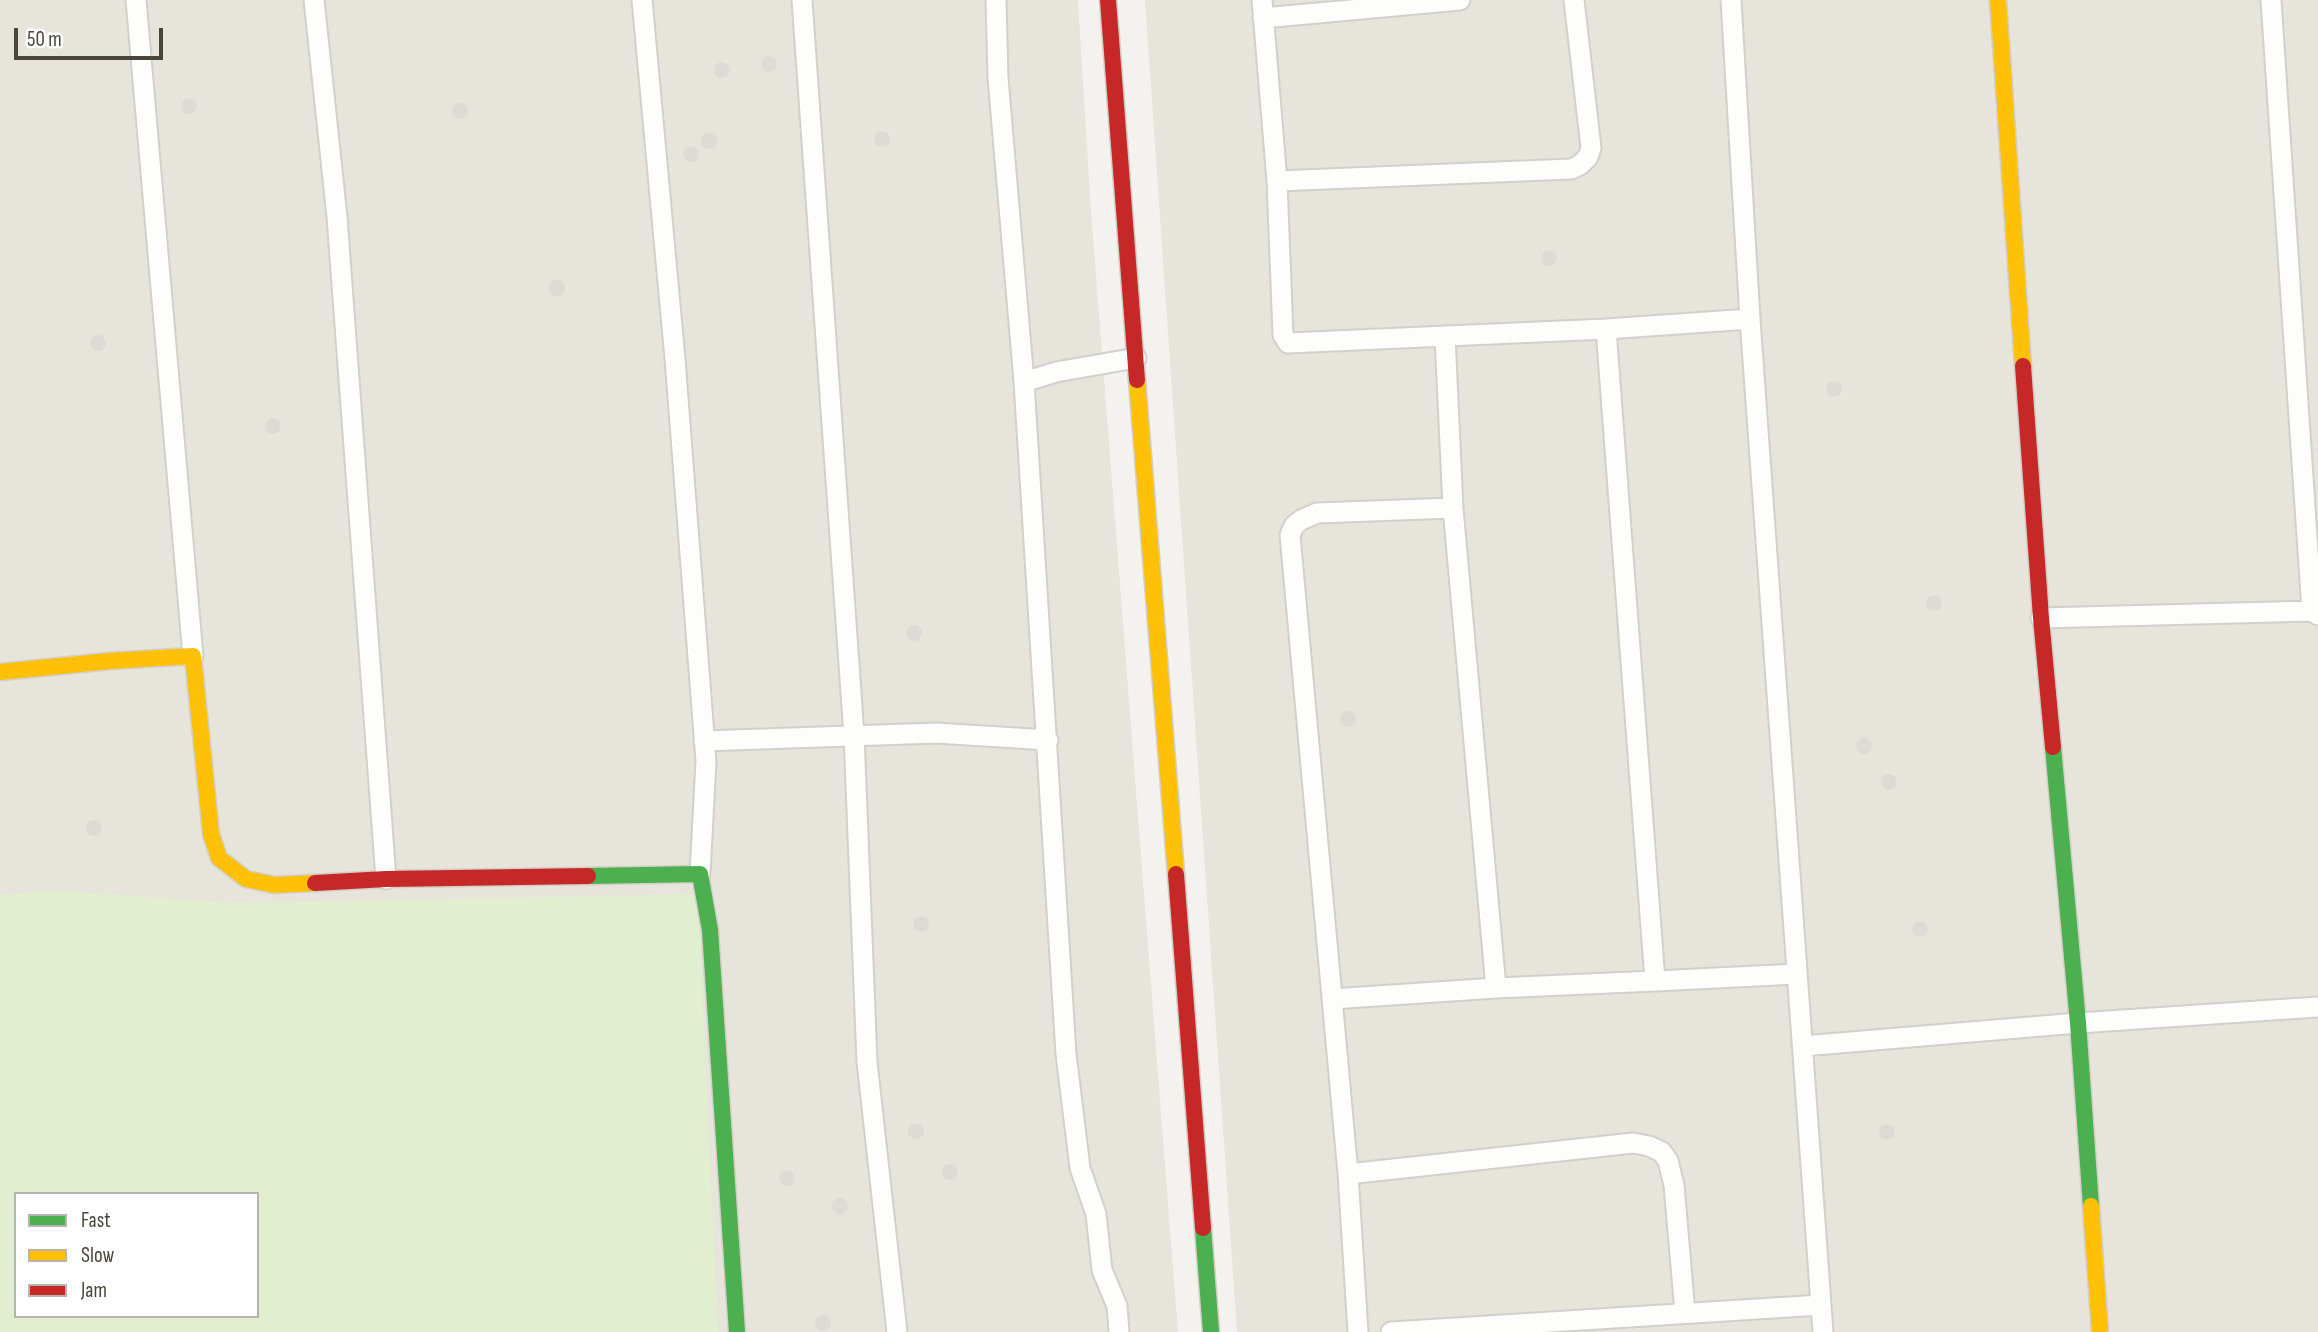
<!DOCTYPE html>
<style>
body{margin:0}
#map{position:relative;width:2318px;height:1332px;overflow:hidden;background:#f4f2ee;font-family:"Sofia Sans Condensed",sans-serif}
canvas{display:block}
.legend{position:absolute;left:14px;top:1192px;width:245px;height:126px;box-sizing:border-box;background:#fff;border:2px solid #b7b4b0;margin:0;padding:9px 12px;list-style:none;font-size:21px;color:#4b4439}
.legend li{display:flex;align-items:center;gap:14px;height:35px}
.legend b{width:35px;border:2px solid #b7b4b0}
.scale{position:absolute;left:14px;top:28px;width:149px;height:32px;box-sizing:border-box;border:4px solid #4b4439;border-top:0;padding-left:9px;font-size:21px;line-height:24px;white-space:nowrap;color:#4b4439;-webkit-text-stroke:5px #fff;paint-order:stroke}
</style>
<div id="map">
<canvas width="2318" height="1332"></canvas>
<ul class="legend">
<li><b style="height:9px;background:#4caf50"></b>Fast</li>
<li><b style="height:9px;background:#ffc107"></b>Slow</li>
<li><b style="height:9px;background:#c62828"></b>Jam</li>
</ul>
<div class="scale">50 m</div>
</div>
<script>
const c = document.querySelector('canvas').getContext('2d');
c.lineJoin = 'round';
function fillPath(path, color) { c.fillStyle = color; c.fill(path, 'evenodd'); }
const toPath = rows => new Path2D(rows.map(r => 'M' + r).join(''));
function trace(path, color, width, dash) { c.strokeStyle = color; c.lineWidth = width; c.lineCap = dash ? 'butt' : 'round'; c.setLineDash(dash || []); c.stroke(path); }
fillPath(toPath([
 [0,0,1078,0,1091,211,1178,1332,0,1332],
 [16,1194,257,1194,257,1316,16,1316],
 [1145,0,2318,0,2318,1332,1237,1332]
]), '#e7e4dc');
fillPath(toPath([
 [57,891,234,903,698,894,718,1332,0,1332,0,895],
 [16,1194,257,1194,257,1316,16,1316]
]), '#e1eecf');
fillPath(toPath([
 '761 64a8 8 0 1 1 16 0a8 8 0 1 1-16 0Z',
 '714 70a8 8 0 1 1 16 0a8 8 0 1 1-16 0Z',
 '181 106a8 8 0 1 1 16 0a8 8 0 1 1-16 0Z',
 '452 111a8 8 0 1 1 16 0a8 8 0 1 1-16 0Z',
 '874 139a8 8 0 1 1 16 0a8 8 0 1 1-16 0Z',
 '701 141a8 8 0 1 1 16 0a8 8 0 1 1-16 0Z',
 '683 154a8 8 0 1 1 16 0a8 8 0 1 1-16 0Z',
 '1541 258a8 8 0 1 1 16 0a8 8 0 1 1-16 0Z',
 '549 288a8 8 0 1 1 16 0a8 8 0 1 1-16 0Z',
 '90 343a8 8 0 1 1 16 0a8 8 0 1 1-16 0Z',
 '1826 389a8 8 0 1 1 16 0a8 8 0 1 1-16 0Z',
 '265 426a8 8 0 1 1 16 0a8 8 0 1 1-16 0Z',
 '1926 603a8 8 0 1 1 16 0a8 8 0 1 1-16 0Z',
 '906 633a8 8 0 1 1 16 0a8 8 0 1 1-16 0Z',
 '1340 719a8 8 0 1 1 16 0a8 8 0 1 1-16 0Z',
 '1856 746a8 8 0 1 1 16 0a8 8 0 1 1-16 0Z',
 '1881 782a8 8 0 1 1 16 0a8 8 0 1 1-16 0Z',
 '86 828a8 8 0 1 1 16 0a8 8 0 1 1-16 0Z',
 '913 924a8 8 0 1 1 16 0a8 8 0 1 1-16 0Z',
 '1912 929a8 8 0 1 1 16 0a8 8 0 1 1-16 0Z',
 '908 1131a8 8 0 1 1 16 0a8 8 0 1 1-16 0Z',
 '1879 1132a8 8 0 1 1 16 0a8 8 0 1 1-16 0Z',
 '942 1172a8 8 0 1 1 16 0a8 8 0 1 1-16 0Z',
 '779 1178a8 8 0 1 1 16 0a8 8 0 1 1-16 0Z',
 '832 1206a8 8 0 1 1 16 0a8 8 0 1 1-16 0Z',
 '815 1323a8 8 0 1 1 16 0a8 8 0 1 1-16 0Z'
]), '#dedbd6');
const street = toPath([
 [136,0,193,656],
 [314,0,337,217,386,879],
 [642,0,675,359,706,761,700,874],
 [802,0,854,735,867,1062,897,1332],
 [996,0,998,78,1024,382],
 [1262,0,1277,181,1283,335,1288,343,1606,329,1750,319],
 [1731,0,1750,319,1823,1332],
 [2271,0,2312,611],
 [1263,18,1460,0],
 [1277,181,1571,169,1580,165,1588,157,1591,148,1574,0],
 [1445,336,1453,508,1496,988],
 [2041,618,2312,611,2318,615],
 [704,741,936,733,1048,740],
 [1655,981,1797,974],
 [1332,999,1496,988,1655,981,1606,329],
 [1803,1046,2078,1023,2318,1007],
 [1348,1174,1633,1143,1649,1146,1662,1152,1668,1161,1674,1185,1685,1313],
 [1119,1332,1117,1306,1102,1270,1096,1214,1080,1168,1066,1054,1024,382,1056,372,1136,358],
 [1358,1332,1348,1174,1290,535,1294,526,1301,520,1317,513,1453,508],
 [1391,1332,1821,1305]
]);
const fast = toPath([
 [2053,747,2078,1023,2091,1206],
 [588,876,700,874,710,930,737,1332],
 [1203,1228,1211,1332]
]);
const slow = toPath([
 [1998,0,2023,366],
 [1137,380,1176,874],
 [0,672,110,661,193,656,211,834,219,858,246,879,275,885,315,883],
 [2091,1206,2100,1332]
]);
const jam = toPath([
 [1108,0,1137,380],
 [2023,366,2041,618,2053,747],
 [1176,874,1203,1228],
 [315,883,386,879,588,876]
]);
trace(street, '#d2d0cb', 23);
trace(fast, '#d3cfc5', 19);
trace(slow, '#d3cfc5', 19);
trace(jam, '#d3cfc5', 19);
trace(street, '#fdfdfc', 19);
trace(fast, '#4caf50', 16);
trace(slow, '#ffc107', 16);
trace(jam, '#c62828', 16);
</script>
